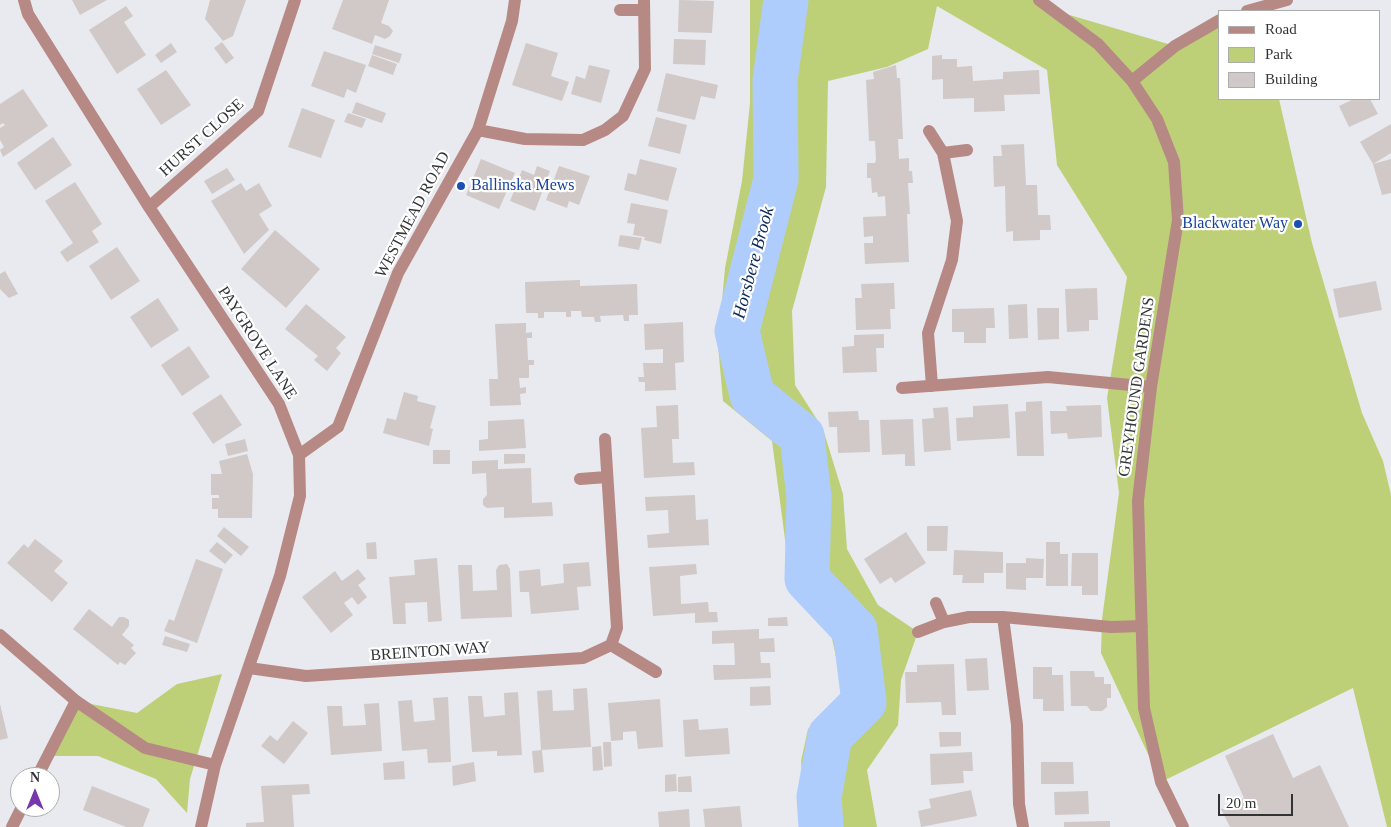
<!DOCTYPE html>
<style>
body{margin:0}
#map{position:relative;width:1391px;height:827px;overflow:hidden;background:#e8eaef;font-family:Georgia,serif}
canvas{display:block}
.legend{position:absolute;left:1218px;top:10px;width:162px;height:90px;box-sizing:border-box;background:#fff;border:1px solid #adadae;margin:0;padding:6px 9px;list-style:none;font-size:15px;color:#323335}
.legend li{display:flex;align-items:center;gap:10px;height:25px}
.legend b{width:25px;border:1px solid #adadae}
.north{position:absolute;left:10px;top:767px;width:50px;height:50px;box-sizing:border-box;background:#fff;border:1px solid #adadae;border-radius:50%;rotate:0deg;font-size:14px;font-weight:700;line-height:20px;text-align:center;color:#323335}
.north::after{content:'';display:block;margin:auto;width:18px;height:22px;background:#7736ab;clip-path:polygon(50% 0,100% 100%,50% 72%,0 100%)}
.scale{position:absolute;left:1218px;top:794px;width:75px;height:22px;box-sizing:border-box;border:2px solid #323335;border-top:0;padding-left:6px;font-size:15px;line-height:18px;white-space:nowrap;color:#323335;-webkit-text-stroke:4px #fff;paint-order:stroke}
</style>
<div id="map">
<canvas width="1391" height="827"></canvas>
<ul class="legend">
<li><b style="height:6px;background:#b78985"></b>Road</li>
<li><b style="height:14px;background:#bed077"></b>Park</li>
<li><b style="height:14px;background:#d0c9c7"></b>Building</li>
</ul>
<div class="north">N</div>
<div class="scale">20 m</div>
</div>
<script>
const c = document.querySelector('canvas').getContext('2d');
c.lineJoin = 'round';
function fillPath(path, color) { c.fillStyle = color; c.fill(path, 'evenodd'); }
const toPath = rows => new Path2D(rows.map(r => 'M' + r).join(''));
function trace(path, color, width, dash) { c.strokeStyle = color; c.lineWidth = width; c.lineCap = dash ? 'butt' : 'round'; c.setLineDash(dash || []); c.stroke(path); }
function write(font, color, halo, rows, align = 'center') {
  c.font = font + ' Georgia,serif'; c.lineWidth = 4.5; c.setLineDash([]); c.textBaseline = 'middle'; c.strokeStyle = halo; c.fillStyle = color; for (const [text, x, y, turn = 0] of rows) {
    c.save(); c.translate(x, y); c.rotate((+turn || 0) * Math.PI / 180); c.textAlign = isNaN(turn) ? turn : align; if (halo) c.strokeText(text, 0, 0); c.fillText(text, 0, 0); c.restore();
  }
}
fillPath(toPath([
 [750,0,1039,0,1056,11,1175,46,1220,20,1220,99,1279,99,1312,243,1362,413,1383,461,1391,495,1391,827,1387,827,1353,688,1161,782,1101,653,1102,619,1119,493,1107,398,1127,277,1057,165,1047,70,937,6,928,49,887,67,828,81,826,187,792,311,795,385,823,429,843,494,847,549,878,605,918,632,901,680,898,725,867,770,877,827,805,827,801,761,808,729,845,698,831,634,792,592,772,441,723,401,718,345,725,268,742,181,750,103],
 [222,674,190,779,187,813,156,779,98,756,47,756,76,701,137,713,177,684]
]), '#bed077');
trace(toPath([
 [786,0,775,80,776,179,737,331,752,395,802,436,809,497,807,579,855,630,864,702,830,736,819,797,821,827]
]), '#aecdfd', 45);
fillPath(toPath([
 [72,0,107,0,80,15],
 [210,0,246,0,233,36,223,41,205,19],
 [343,0,389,0,381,23,389,26,393,31,390,36,385,39,375,35,372,44,332,29],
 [679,0,714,1,712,33,678,32],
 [126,6,133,16,124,22,146,55,117,74,89,30],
 [674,39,706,40,705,65,673,64],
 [222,42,234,58,226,64,214,48],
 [171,43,177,52,161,63,155,55],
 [526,43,558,53,551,76,569,82,562,101,512,85],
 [375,45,402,54,399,63,372,54],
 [324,51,366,65,356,93,347,89,344,98,311,86],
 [372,55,397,64,393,75,368,66],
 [942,55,942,59,957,59,957,67,972,66,973,81,1003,79,1003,72,1039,70,1040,94,1004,95,1005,111,974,112,974,98,943,99,943,79,932,80,932,56],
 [589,65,610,70,601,103,571,94,576,76,585,79],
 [896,65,897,78,900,78,903,139,898,139,899,159,909,158,909,171,912,171,913,183,908,183,910,214,907,214,909,262,865,264,864,243,873,243,873,236,864,237,863,217,886,216,885,196,878,197,877,192,872,193,871,178,867,178,867,163,875,163,876,160,875,141,869,141,866,80,874,79,873,72],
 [166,70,191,105,161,125,137,89],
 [666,73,718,85,715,99,701,96,695,120,657,111],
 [23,89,48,126,3,157,0,150,4,147,0,140,0,128,5,125,3,123,0,125,0,104],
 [1354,99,1370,99,1378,114,1349,127,1339,106],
 [356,102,386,113,382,123,352,113],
 [302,108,335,120,321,158,288,147],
 [348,113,366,119,362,128,344,122],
 [656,117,687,125,680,154,648,146],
 [1391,124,1391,153,1373,164,1391,159,1391,193,1382,195,1373,164,1360,142],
 [53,137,72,165,35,190,17,163],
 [1024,144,1026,185,1037,185,1038,215,1050,215,1051,230,1040,230,1040,240,1013,241,1013,231,1006,232,1005,186,994,187,993,156,1002,156,1001,145],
 [481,159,515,173,499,209,466,195],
 [640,159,677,168,668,201,624,190,628,173,636,175],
 [537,166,550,171,535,211,510,201,522,170,534,175],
 [559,166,590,176,579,205,569,201,567,208,546,200],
 [227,168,235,180,212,194,204,181],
 [75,182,102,224,92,231,99,242,67,262,60,252,73,243,45,201],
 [241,183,246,191,259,183,272,206,259,214,269,230,244,254,211,201],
 [631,203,668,210,661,244,644,240,645,237,633,235,635,224,627,223],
 [275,230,320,269,286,308,241,269],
 [620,235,642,238,639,250,618,246],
 [117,247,140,281,111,300,89,266],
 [5,271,18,294,9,298,0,289,0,274],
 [580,280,580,286,637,284,638,315,629,315,629,321,624,321,623,315,600,316,601,322,595,322,594,317,582,317,581,311,571,311,571,317,566,317,566,312,544,312,544,318,538,318,538,313,526,313,525,282],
 [1376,281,1382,310,1339,318,1333,289],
 [894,283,895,309,890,309,891,329,856,330,855,298,862,298,861,284],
 [1097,288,1098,320,1089,320,1089,331,1067,332,1065,289],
 [158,298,179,330,151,348,130,317],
 [306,304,346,337,336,348,341,353,327,371,314,360,318,356,285,329],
 [1027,304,1028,338,1009,339,1008,305],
 [994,308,995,328,986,328,986,343,964,343,964,332,952,332,952,309],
 [1037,308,1059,308,1059,339,1038,340],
 [683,322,684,362,675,363,676,390,645,391,645,382,639,382,638,377,644,377,643,363,663,363,663,349,645,350,644,324],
 [526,323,526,333,532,332,532,338,527,338,528,360,534,360,534,365,529,365,529,378,519,378,520,388,526,387,526,393,520,394,521,405,490,406,489,379,498,379,495,324],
 [884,334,884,348,876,348,877,372,843,373,842,347,854,346,854,335],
 [189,346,210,377,182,396,161,365],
 [404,392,418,396,417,401,436,406,430,428,433,429,429,446,383,433,387,418,396,420],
 [221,394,242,425,213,444,192,413],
 [1042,401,1044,456,1017,456,1015,412,1026,411,1026,402],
 [1008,404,1010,438,957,441,956,418,973,417,973,406],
 [678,405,679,439,672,439,673,463,694,462,695,475,644,478,641,428,657,427,656,406],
 [1101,405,1102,437,1068,439,1067,433,1051,434,1050,411,1067,411,1066,406],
 [948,407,951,450,924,452,922,419,934,418,933,408],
 [858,411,859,420,869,420,870,452,838,453,837,427,829,427,828,412],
 [524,419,526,448,479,451,479,440,488,439,488,421],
 [913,419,915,466,905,466,905,454,882,455,880,420],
 [245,439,248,451,228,456,225,444],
 [433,450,450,450,450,464,433,464],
 [247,454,253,474,252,518,218,518,218,509,212,509,212,498,219,498,219,495,211,495,211,474,222,474,219,461],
 [504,454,525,454,525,463,504,464],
 [498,460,498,469,531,468,532,503,552,502,553,516,504,518,504,507,487,508,483,505,483,499,487,495,486,473,472,474,472,461],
 [695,495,696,520,708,519,709,545,648,548,647,535,669,533,668,510,646,511,645,497],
 [927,526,948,526,947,551,927,551],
 [224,527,249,547,241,556,217,536],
 [906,532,926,563,895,583,891,577,880,584,864,559],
 [35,539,63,561,54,571,68,583,52,602,7,563,24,544,28,548],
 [217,542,233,555,225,564,209,551],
 [376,542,377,559,367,559,366,543],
 [1046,542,1060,542,1060,554,1068,554,1068,586,1046,586],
 [954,550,1003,552,1003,573,984,573,984,583,962,583,963,575,953,575],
 [1072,553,1098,553,1098,595,1082,595,1082,586,1071,586],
 [437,558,442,621,428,622,427,602,405,603,406,624,393,624,389,577,415,575,414,560],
 [1026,558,1044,559,1043,578,1026,578,1026,590,1006,589,1006,563,1026,563],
 [196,559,223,569,197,643,164,631,169,619,174,621],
 [589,562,591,586,577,587,579,610,531,614,529,592,520,592,519,571,540,569,541,586,564,583,563,564],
 [507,564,510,569,512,617,461,619,458,565,472,565,473,591,497,590,496,570,499,565],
 [696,564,697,574,680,576,681,604,708,602,709,612,717,612,718,622,695,623,695,613,653,616,649,567],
 [358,569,366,579,358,585,367,597,358,605,352,597,344,603,353,615,331,633,302,597,335,571,342,581],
 [89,609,112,627,119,617,124,617,129,620,129,626,122,635,134,645,131,648,136,653,125,665,120,662,118,665,73,629],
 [787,617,788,626,768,626,768,618],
 [759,629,759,639,774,638,775,652,760,652,761,663,770,663,771,678,714,680,713,665,735,665,734,643,712,644,712,631],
 [165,636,190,644,187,652,162,645],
 [987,658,989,690,967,691,965,659],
 [954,664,956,715,942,715,941,702,906,703,905,672,917,672,917,665],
 [1033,667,1052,667,1052,675,1063,675,1064,711,1043,711,1043,699,1033,699],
 [1070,671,1094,671,1095,677,1104,677,1104,684,1111,684,1111,698,1107,698,1107,707,1102,711,1091,711,1087,706,1071,706],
 [770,686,771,705,750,706,750,687],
 [587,688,591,747,541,750,537,691,552,690,553,711,574,710,573,689],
 [518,692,522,755,497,756,497,751,472,752,468,696,482,696,484,717,505,715,504,693],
 [448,697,451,762,428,763,427,749,402,751,398,701,412,700,414,722,425,721,435,720,433,698],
 [660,699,663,747,638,749,636,731,623,732,623,740,611,741,608,703],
 [379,703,382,751,331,755,327,706,342,706,343,726,366,725,364,704],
 [0,704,8,738,0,740],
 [698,719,699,730,728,728,730,754,685,757,683,720],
 [293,721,308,733,284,764,261,746,270,735,277,741],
 [939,732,961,732,961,746,940,747],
 [1273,734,1293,778,1320,765,1349,827,1230,827,1221,809,1244,798,1225,756],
 [603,742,611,742,612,766,604,767],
 [601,746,603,770,593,771,592,747],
 [542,750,544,772,534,773,532,751],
 [972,752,973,771,963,771,964,783,931,785,930,754],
 [404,761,405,779,384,780,383,763],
 [474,762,476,781,453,786,452,766],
 [1041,762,1073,762,1074,784,1041,784],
 [676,774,677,791,665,792,665,775],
 [691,776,692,792,678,792,678,777],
 [309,784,310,794,292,795,294,827,246,827,246,823,264,822,261,786],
 [92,786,150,809,143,827,126,827,83,810],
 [971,790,977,816,921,827,918,811,931,808,929,799],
 [1088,791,1089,814,1055,815,1054,792],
 [740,806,742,827,705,827,703,809],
 [689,809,690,827,659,827,658,812],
 [1110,821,1110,827,1064,827,1064,822]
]), '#d0c9c7');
trace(toPath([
 [24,0,28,14,149,207,279,404,299,455,300,496,280,576,215,765,201,827],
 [1039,0,1098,44,1132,81,1157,119,1174,162,1178,220,1151,387,1138,501,1144,708,1161,782,1183,827],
 [620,10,644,10],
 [1247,11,1287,0],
 [1132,81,1175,46,1220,20],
 [478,130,525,139,583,140,605,130,623,116,645,69,644,0],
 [929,131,943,153,957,221,952,260,928,333,932,386],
 [943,153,967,150],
 [149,207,258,111,295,0],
 [902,388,1048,377,1151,387],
 [299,455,338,427,398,273,478,130,512,21,515,0],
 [580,479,607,477],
 [936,603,944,622],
 [1003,617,1017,725,1019,804,1023,827],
 [918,632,944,622,969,617,1003,617,1111,627,1142,626],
 [0,635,76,701,145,748,215,765],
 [611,645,656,672],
 [249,668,306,676,583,658,611,645,617,628,605,439],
 [37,777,76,701],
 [12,827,22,807]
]), '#b78985', 12);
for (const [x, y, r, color] of [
 [461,186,5,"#1a4fb4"],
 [1298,224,5,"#1a4fb4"]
]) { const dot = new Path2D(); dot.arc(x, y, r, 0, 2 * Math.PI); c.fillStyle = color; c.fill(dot); trace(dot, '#fff', 2); }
write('16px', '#323335', '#fff', [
 ["HURST CLOSE",202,138,-42],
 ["WESTMEAD ROAD",413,215,-62],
 ["PAYGROVE LANE",257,343,57],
 ["GREYHOUND GARDENS",1137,387,-82],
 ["BREINTON WAY",430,652,-4]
]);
write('16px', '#164399', '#fff', [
 ["Ballinska Mews",471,186],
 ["Blackwater Way",1288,224,"right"]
], 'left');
write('italic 18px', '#0a2959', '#fff', [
 ["Horsbere Brook",754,263,-75]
]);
</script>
